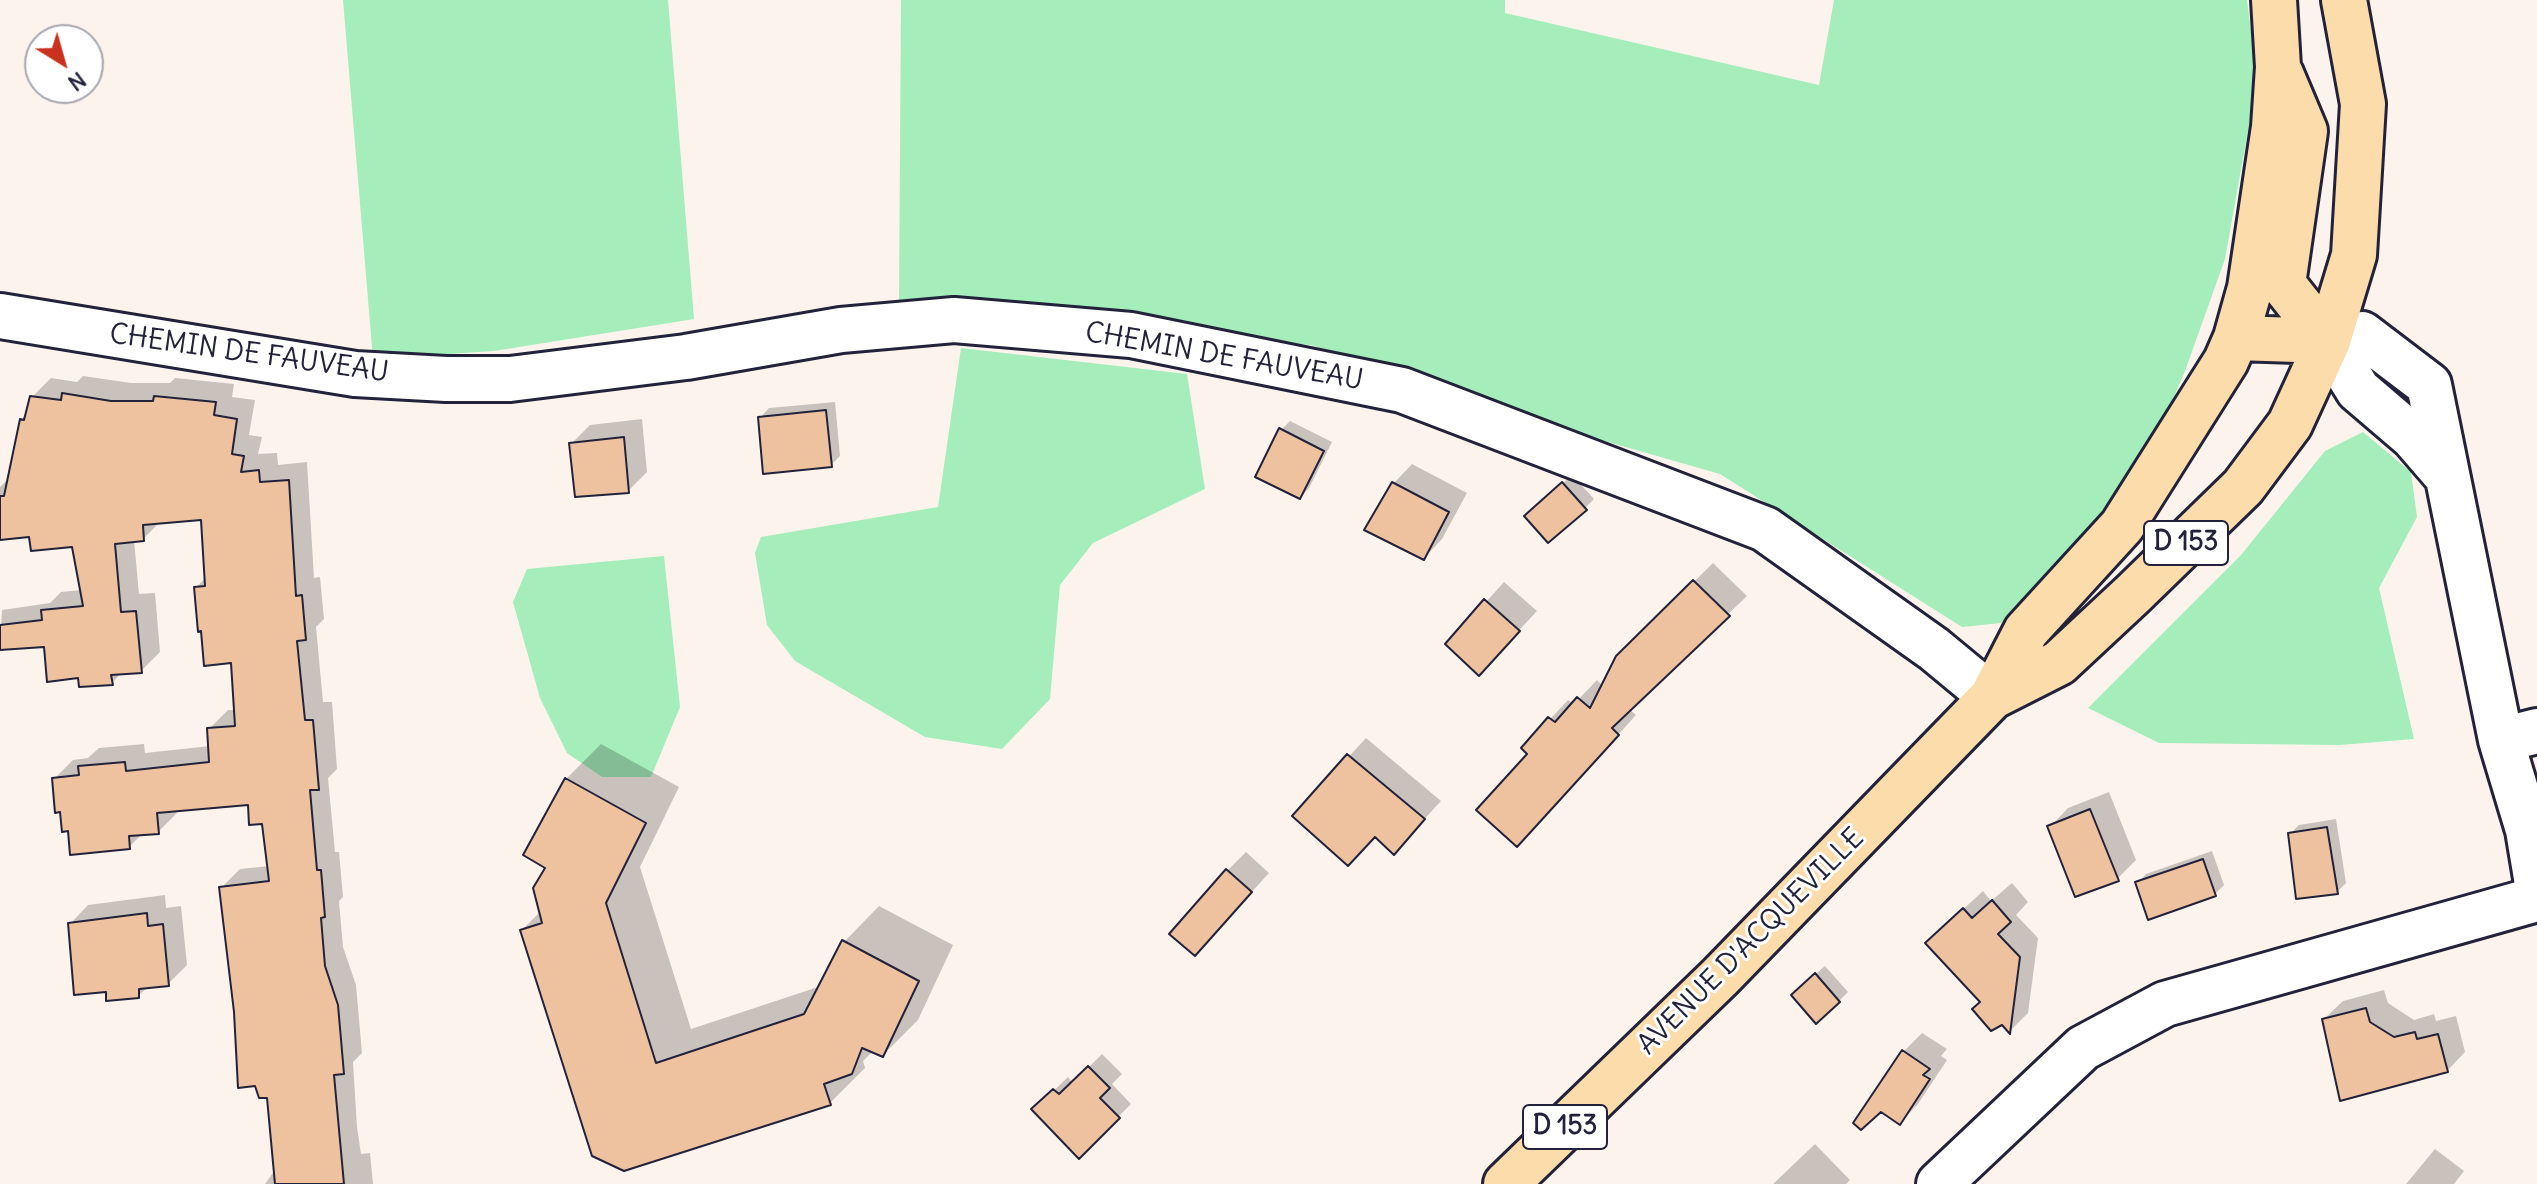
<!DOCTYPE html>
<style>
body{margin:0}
#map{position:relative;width:2537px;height:1184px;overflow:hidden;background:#fcf3ec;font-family:Delius,sans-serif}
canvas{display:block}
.north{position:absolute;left:24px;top:24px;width:80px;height:80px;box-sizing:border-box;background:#fff;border:2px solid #a7a7b1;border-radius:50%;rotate:143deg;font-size:22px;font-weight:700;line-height:32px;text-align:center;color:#22223b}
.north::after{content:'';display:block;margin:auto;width:28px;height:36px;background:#c8321e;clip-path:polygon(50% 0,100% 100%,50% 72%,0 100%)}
</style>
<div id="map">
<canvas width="2537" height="1184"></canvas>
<div class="north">N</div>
</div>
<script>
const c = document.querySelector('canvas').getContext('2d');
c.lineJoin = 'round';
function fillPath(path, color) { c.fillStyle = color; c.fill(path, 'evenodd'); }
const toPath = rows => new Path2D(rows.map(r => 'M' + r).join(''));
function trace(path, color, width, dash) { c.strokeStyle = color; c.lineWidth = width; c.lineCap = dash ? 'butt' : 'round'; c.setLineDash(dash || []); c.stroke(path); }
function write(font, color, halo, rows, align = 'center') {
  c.font = font + ' Delius,sans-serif'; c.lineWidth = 6; c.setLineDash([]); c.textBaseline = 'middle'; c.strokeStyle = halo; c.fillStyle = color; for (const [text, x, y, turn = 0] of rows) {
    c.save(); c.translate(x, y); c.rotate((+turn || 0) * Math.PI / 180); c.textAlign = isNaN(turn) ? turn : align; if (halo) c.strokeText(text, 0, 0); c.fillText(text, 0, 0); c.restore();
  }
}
fillPath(toPath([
 [343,0,668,0,694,319,494,351,373,359],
 [901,0,1505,0,1505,13,1819,85,1834,0,2247,0,2257,80,2225,259,2185,371,2146,462,2050,574,2001,623,1962,627,1720,474,1510,414,1311,345,975,322,899,300],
 [961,348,1187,374,1205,489,1093,543,1060,585,1050,699,1002,749,925,737,795,661,767,625,755,553,761,537,938,507],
 [2363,432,2411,472,2417,517,2379,588,2414,739,2340,745,2159,743,2088,708,2241,555,2325,451],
 [664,556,680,707,651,777,602,777,567,753,540,698,513,602,527,569]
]), '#a5edbb');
fillPath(toPath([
 [83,376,131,383,170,383,175,378,234,384,232,397,255,400,249,435,262,437,258,454,277,453,278,465,307,462,314,578,320,577,324,619,316,627,323,702,332,702,337,769,328,778,335,852,339,852,343,897,339,901,343,947,356,985,362,1053,353,1062,357,1127,361,1154,370,1153,373,1184,265,1184,275,1170,269,1096,236,1012,221,888,240,869,269,866,264,822,250,803,176,809,177,813,158,832,143,833,129,847,70,829,54,779,73,760,88,758,99,748,144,744,145,753,210,746,209,729,228,710,236,710,233,661,196,588,206,577,203,518,161,521,143,539,134,540,139,594,155,593,160,652,141,671,122,672,112,683,80,676,46,645,0,648,2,610,50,603,61,592,82,590,73,545,31,535,0,538,0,487,10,477,22,420,32,397,51,378,77,382],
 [835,402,840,456,831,465,760,418,769,408],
 [642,419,647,472,628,491,571,444,590,425],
 [1290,421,1332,442,1309,488,1300,497,1281,430],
 [1412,464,1467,493,1442,539,1424,558,1394,483],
 [1572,475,1594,499,1585,508,1536,507],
 [1713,563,1747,596,1629,709,1636,715,1536,826,1530,753,1523,748,1568,700,1574,704,1597,680,1603,686,1617,658],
 [1504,582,1537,611,1497,654,1448,644],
 [1366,738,1441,801,1394,852,1375,835,1295,815],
 [601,744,679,787,640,867,691,1029,821,986,844,942,879,906,953,945,918,1020,883,1055,873,1051,863,1061,865,1068,830,1103,625,1169,522,930,541,911,566,779],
 [2109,792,2136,860,2117,879,2050,827,2068,808],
 [2336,819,2346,883,2337,892,2290,834,2299,825],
 [2212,851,2224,885,2215,894,2138,883,2146,874],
 [1246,852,1269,873,1195,954,1227,871],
 [2012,883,2028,902,2016,915,2038,938,2028,1013,2010,1031,1982,1001,1946,925,1983,891,1991,901],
 [165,895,166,908,181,906,187,965,168,984,149,986,138,996,107,990,70,924,88,905],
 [1825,966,1848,992,1839,1001,1802,986],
 [2384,990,2388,1003,2414,1020,2434,1014,2436,1021,2456,1016,2465,1052,2447,1071,2324,1019,2343,1001],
 [1922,1033,1947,1049,1941,1056,1947,1060,1918,1104,1900,1123,1904,1051],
 [1102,1054,1122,1074,1112,1084,1131,1104,1079,1156,1034,1110,1068,1077,1073,1083],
 [1815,1144,1850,1180,1846,1184,1773,1184],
 [2435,1149,2464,1171,2454,1184,2406,1184]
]), '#0003');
const building = toPath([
 [62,393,111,401,153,401,154,396,216,402,214,415,237,419,232,454,244,456,241,472,259,470,260,482,289,480,296,596,302,595,306,640,297,641,305,720,313,720,319,790,310,790,317,870,321,870,325,917,321,918,325,966,338,1005,344,1074,334,1075,344,1184,275,1184,267,1098,259,1098,255,1086,238,1088,234,1012,219,887,269,881,262,824,249,825,248,805,157,813,159,834,129,836,130,849,70,855,68,831,62,832,60,812,55,813,52,778,79,775,78,766,125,762,126,771,209,762,207,728,235,726,231,663,204,666,201,631,198,632,194,587,205,586,201,520,143,525,144,541,115,544,121,612,136,611,142,673,111,675,113,685,79,687,78,678,47,682,44,647,0,650,0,625,42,620,41,610,83,606,72,547,31,551,29,537,0,540,0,496,4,496,20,419,24,420,30,396,61,400,62,393],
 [826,410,832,467,763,474,758,417,826,410],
 [1279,428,1324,451,1300,499,1255,477,1279,428],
 [624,437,629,493,575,497,569,443,624,437],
 [1392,482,1449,512,1424,560,1364,530,1392,482],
 [1562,482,1587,510,1548,543,1524,516,1562,482],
 [1693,580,1730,616,1612,728,1619,735,1517,847,1476,810,1527,754,1521,748,1548,717,1555,722,1577,697,1590,708,1616,656,1693,580],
 [1484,599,1520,631,1479,676,1445,644,1484,599],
 [1347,754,1425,819,1394,855,1375,837,1348,866,1292,816,1347,754],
 [565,778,646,823,606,903,656,1063,804,1014,842,940,919,981,883,1057,862,1048,852,1074,824,1084,831,1105,624,1171,592,1156,520,930,542,923,533,888,545,868,523,855,565,778],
 [2090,809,2119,881,2075,897,2047,826,2090,809],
 [2327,827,2338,894,2296,899,2288,833,2327,827],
 [2203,859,2216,896,2148,920,2135,882,2203,859],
 [1226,869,1252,892,1195,956,1169,934,1226,869],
 [1992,900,2011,922,1998,934,2020,957,2010,1034,2002,1025,1991,1031,1972,1009,1980,1002,1925,943,1963,908,1972,918,1992,900],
 [147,913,148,926,163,924,169,986,139,989,139,998,106,1001,106,992,74,995,68,923,147,913],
 [1815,973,1840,1002,1816,1024,1791,995,1815,973],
 [2366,1008,2370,1022,2394,1037,2415,1032,2417,1039,2438,1034,2448,1072,2340,1101,2322,1019,2366,1008],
 [1902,1050,1930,1069,1923,1075,1930,1079,1900,1125,1881,1112,1861,1130,1853,1123,1902,1050],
 [1088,1066,1110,1088,1100,1098,1120,1118,1079,1159,1031,1109,1053,1089,1059,1094,1088,1066]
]);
fillPath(building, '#eec29e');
trace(building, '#22223b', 2);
const minor = toPath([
 [0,316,355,374,446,379,510,379,686,357,841,330,954,320,1131,335,1402,390,1765,529,1934,649,1992,697],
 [2445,474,2413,437,2358,390,2328,341,2362,334,2429,385,2501,740,2528,830,2537,884],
 [2501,740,2537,731],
 [1939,1184,2083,1048,2165,1004,2537,899]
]);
const major = toPath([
 [2281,74,2305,131,2283,284,2328,341],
 [2236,338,2328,341],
 [1992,697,2059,663,2133,594,2243,487,2290,424,2328,341,2354,255,2363,104,2344,0],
 [1506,1184,1720,977,1992,697,2026,631,2122,526,2226,361,2236,338,2250,288,2274,127,2278,67,2274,0]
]);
trace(minor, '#22223b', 50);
trace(major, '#22223b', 50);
trace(minor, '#fff', 44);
trace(major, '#fddcac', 44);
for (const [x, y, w] of [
 [2186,543,84],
 [1565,1127,84]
]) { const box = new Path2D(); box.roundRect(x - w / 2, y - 22, w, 44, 6); c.fillStyle = '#fff'; c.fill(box); trace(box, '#22223b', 2); }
write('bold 26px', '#22223b', null, [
 ["D 153",2186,543],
 ["D 153",1565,1127]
]);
write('28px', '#22223b', '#fff', [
 ["CHEMIN DE FAUVEAU",249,354,8],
 ["CHEMIN DE FAUVEAU",1224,357,10],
 ["AVENUE D'ACQUEVILLE",1751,942,-45]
]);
</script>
